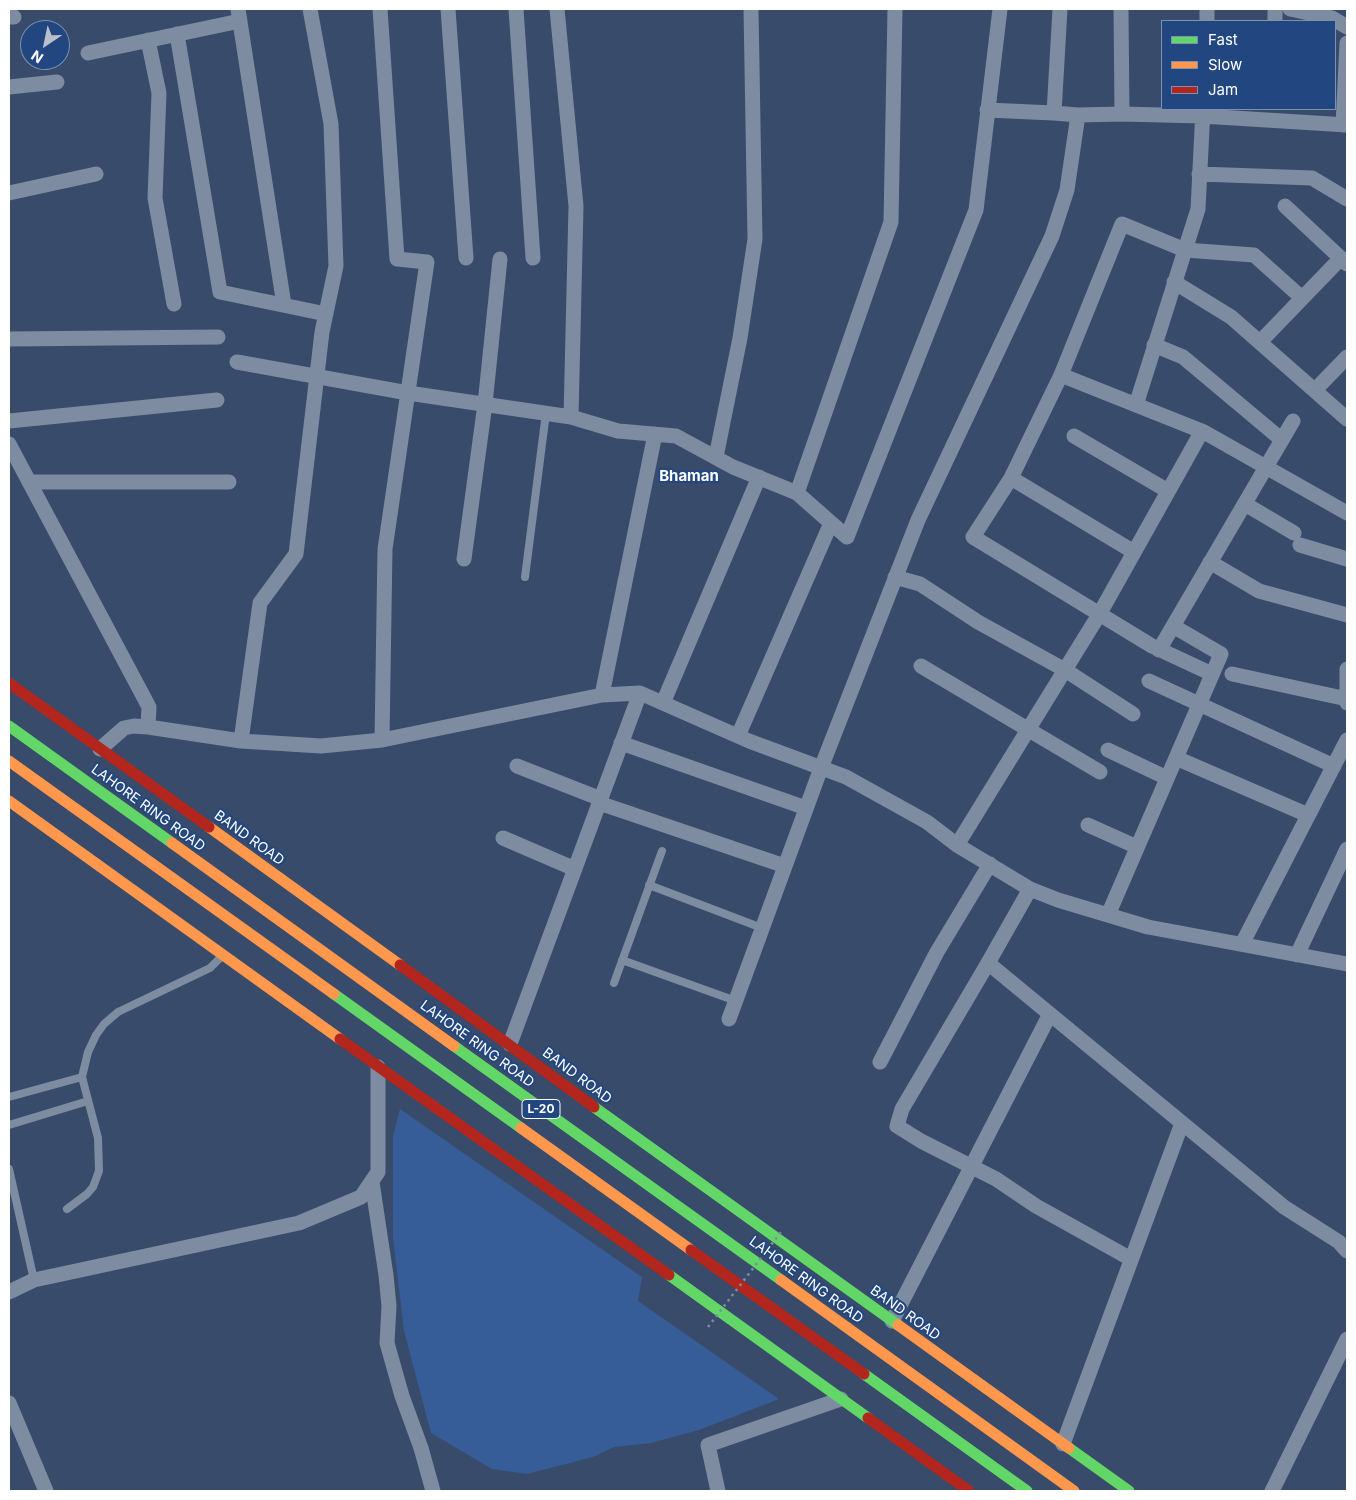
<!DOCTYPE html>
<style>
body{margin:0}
#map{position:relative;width:1356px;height:1500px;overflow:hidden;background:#384b6a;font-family:Inter,sans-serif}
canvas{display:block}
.frame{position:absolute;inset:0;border:10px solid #fff;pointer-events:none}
.legend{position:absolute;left:1161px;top:20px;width:175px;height:90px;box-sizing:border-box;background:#224780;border:1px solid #7a91b3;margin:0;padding:6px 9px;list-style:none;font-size:15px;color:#fff}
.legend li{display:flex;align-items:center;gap:10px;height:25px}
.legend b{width:25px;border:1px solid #7a91b3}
.north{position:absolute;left:20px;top:20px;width:50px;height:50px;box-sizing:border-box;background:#224780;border:1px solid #7a91b3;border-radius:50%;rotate:214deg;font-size:14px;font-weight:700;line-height:20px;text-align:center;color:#fff}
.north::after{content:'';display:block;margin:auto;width:18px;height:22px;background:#b9c0cb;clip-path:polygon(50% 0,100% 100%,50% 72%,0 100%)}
</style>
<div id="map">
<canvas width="1356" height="1500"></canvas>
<div class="frame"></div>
<ul class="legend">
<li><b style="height:6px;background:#63d668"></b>Fast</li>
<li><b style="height:6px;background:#ff974d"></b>Slow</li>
<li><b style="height:6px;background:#b3261e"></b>Jam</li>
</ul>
<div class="north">N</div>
</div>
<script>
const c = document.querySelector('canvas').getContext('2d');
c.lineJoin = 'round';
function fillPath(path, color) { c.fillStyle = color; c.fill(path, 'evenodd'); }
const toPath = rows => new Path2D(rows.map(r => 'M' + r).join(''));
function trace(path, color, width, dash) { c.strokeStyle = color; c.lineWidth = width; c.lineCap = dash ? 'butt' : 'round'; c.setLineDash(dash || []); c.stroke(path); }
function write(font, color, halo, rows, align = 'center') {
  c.font = font + ' Inter,sans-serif'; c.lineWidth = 4; c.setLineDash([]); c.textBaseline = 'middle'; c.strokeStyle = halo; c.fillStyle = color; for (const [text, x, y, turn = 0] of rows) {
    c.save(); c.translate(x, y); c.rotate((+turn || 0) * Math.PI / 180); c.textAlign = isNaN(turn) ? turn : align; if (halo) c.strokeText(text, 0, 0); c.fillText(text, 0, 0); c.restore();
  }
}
fillPath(toPath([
 [400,1109,642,1277,638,1301,779,1399,699,1430,651,1443,614,1447,593,1457,527,1474,492,1469,431,1433,404,1331,393,1238,393,1137]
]), '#365d97');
trace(toPath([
 [525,577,546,413],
 [649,885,762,928],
 [622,960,736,1001],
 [614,983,662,851],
 [9,1097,82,1077],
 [9,1125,88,1101],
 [9,1169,34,1280],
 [67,1209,87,1194,93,1187,99,1171,98,1138,82,1077,88,1052,96,1035,104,1024,118,1012,210,968,222,956]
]), '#7d8ca1', 8);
trace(toPath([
 [238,9,284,305],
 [380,9,397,259,427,262,385,549,382,740],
 [448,9,466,258],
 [516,9,533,258],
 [557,9,576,206,571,417,618,431,676,436,733,467,797,493,847,537,976,210,1000,9],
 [1121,9,1122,114],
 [1290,9,1332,18,1347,27],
 [9,17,14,17],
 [1207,21,1207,9],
 [1275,21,1275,9],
 [177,34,220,292,326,314],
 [148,40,159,93,155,198,174,304],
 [88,53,240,21],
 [9,87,57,82],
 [987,110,1054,113],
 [1078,115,1122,114,1202,116,1347,125],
 [1343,125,1347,43],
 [1199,174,1312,178,1347,199],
 [9,193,96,174],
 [1285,206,1347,264],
 [1174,282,1231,317,1347,419],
 [9,339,218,337],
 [1260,342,1341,258],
 [1154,345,1183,357,1282,440],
 [237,362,408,393,571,417],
 [1061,375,1204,432,1347,513],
 [1315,390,1347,357],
 [1136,405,1198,209,1203,109],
 [9,421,217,400],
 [1074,436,1168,491],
 [9,444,149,707,148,727,241,741,321,746,382,740,602,695,640,693,749,741,846,777,927,822,957,845,1030,889,1058,900,1148,927,1347,964],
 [716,457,740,338,755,239,751,9],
 [1011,478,1134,552],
 [29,482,229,482],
 [797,493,891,222,895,9],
 [1245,504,1294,533],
 [1300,545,1347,559],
 [464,559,485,404,500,259],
 [1210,562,1259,591,1347,615],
 [895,577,920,584,978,622,1065,670,1133,714],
 [1159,650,1293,421],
 [921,666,1100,772],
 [1347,669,1347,703],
 [1212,674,1152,646,973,537,1011,478,1061,375,1122,224,1185,250,1254,255,1302,298],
 [1232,674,1347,699],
 [1149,681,1334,766],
 [602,695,655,434],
 [663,703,759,477],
 [738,736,831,523],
 [241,741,260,603,296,554,322,332,336,266,331,124,310,9],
 [621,743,806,808],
 [100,749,124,728,134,726,148,727],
 [1108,750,1167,778],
 [1176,758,1308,815],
 [517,766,601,799],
 [599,803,785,866],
 [1088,825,1137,847],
 [503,838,575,869],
 [957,845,1100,613,1202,431],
 [1030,889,988,963,1284,1207,1339,1242,1347,1251],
 [1108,915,1221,654,1173,626],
 [1242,944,1347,740],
 [1297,955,1347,849],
 [988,963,902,1109,897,1126,921,1141,996,1179,1036,1206,1131,1259],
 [729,1019,821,768,918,520,1052,236,1067,190,1078,115,1054,113,1060,9],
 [510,1044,640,693],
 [880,1062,937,952,990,864],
 [372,1182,386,1275,389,1306,387,1343,402,1396,421,1448,433,1491],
 [9,1292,34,1280,299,1223,361,1197,378,1172,378,1067],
 [892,1321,1050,1014],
 [9,1403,46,1491],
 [1063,1444,1182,1123],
 [718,1491,708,1445,841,1399],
 [1272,1491,1347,1339]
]), '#7d8ca1', 15);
trace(toPath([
 [9,726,172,843],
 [334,994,521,1128],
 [454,1046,781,1280],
 [594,1107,898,1325],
 [669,1275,868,1418],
 [864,1374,1027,1491],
 [1069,1448,1129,1491]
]), '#63d668', 11);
trace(toPath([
 [9,761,334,994],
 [9,801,340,1039],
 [209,827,400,965],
 [172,843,454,1046],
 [521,1128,691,1250],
 [781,1280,1074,1491],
 [898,1325,1069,1448]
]), '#ff974d', 11);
trace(toPath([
 [9,683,209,827],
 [400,965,594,1107],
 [340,1039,669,1275],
 [691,1250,864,1374],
 [868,1418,969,1491]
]), '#b3261e', 11);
trace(toPath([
 [708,1327,781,1232]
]), '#7d8ca1', 2.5, [2.5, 4]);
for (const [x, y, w] of [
 [541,1109,38]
]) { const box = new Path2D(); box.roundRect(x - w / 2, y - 9.5, w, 19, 4); c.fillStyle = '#224780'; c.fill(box); trace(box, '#fff', 1); }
write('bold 12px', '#fff', null, [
 ["L-20",541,1109]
]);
write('14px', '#fff', '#224780', [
 ["LAHORE RING ROAD",148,808,36],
 ["BAND ROAD",249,838,36],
 ["LAHORE RING ROAD",477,1044,36],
 ["BAND ROAD",577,1076,37],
 ["LAHORE RING ROAD",806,1280,36],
 ["BAND ROAD",905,1313,36]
]);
write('bold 15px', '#fff', '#224780', [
 ["Bhaman",689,476]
]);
</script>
